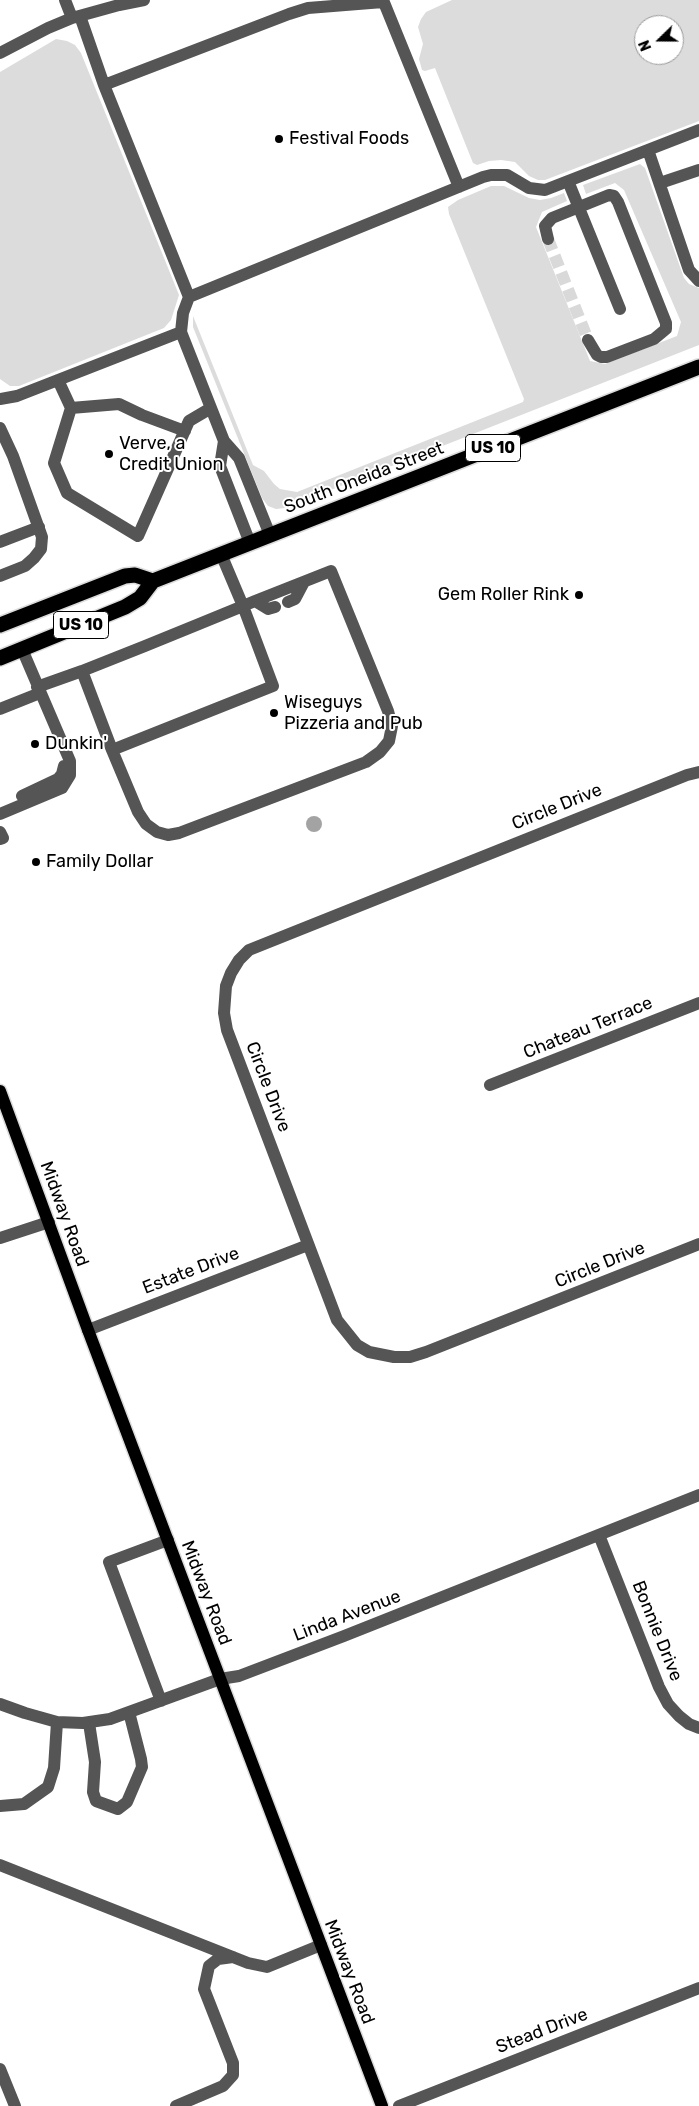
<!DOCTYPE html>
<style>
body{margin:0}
#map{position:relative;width:699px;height:2106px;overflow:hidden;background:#fff;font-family:Rubik,sans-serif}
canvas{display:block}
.north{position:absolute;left:634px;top:15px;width:50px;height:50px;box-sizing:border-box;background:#fff;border:1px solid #999;border-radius:50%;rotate:248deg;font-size:14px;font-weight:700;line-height:20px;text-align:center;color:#000}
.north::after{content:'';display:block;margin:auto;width:18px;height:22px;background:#000;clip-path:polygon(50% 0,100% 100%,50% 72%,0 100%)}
</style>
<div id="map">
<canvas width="699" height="2106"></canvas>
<div class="north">N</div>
</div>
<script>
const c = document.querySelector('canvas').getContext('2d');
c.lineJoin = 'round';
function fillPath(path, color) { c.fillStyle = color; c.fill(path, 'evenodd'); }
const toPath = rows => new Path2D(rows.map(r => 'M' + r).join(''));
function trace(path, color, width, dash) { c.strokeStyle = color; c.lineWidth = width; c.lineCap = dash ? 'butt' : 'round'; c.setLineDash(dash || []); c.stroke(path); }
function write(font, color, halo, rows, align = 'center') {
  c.font = font + ' Rubik,sans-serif'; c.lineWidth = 4; c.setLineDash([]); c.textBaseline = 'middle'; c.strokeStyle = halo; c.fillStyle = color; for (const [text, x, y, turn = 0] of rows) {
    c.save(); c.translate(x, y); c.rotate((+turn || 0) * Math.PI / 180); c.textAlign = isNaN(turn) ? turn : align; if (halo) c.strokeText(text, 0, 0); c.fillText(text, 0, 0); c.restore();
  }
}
fillPath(toPath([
 [452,0,699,0,699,121,545,180,538,180,529,176,515,162,501,160,489,161,477,165,473,163,435,68,425,71,422,70,419,59,423,44,418,27,421,19,426,12],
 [644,25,674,25,674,55,644,55],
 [56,39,67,41,75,45,81,53,179,295,171,320,164,328,19,386,10,386,0,379,0,72],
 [640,164,645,168,684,278,689,284,699,288,699,345,285,508,276,509,268,506,262,498,193,327,193,316,253,465,264,471,274,484,280,489,297,492,523,402,524,399,449,214,448,207,458,200,491,186,504,186,529,198,540,200,551,198,564,193,567,201,542,212,536,227,590,361,605,364,677,336,681,322,624,190,615,183,586,194,583,185]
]), '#dcdcdc');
fillPath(toPath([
 '306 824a8 8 0 1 1 16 0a8 8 0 1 1-16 0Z'
]), '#a3a3a3');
trace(toPath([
 [548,239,588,340]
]), '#d9d9d9', 12, [12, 6]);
const major = toPath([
 [0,1091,88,1330,382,2106]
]);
const highway = toPath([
 [0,625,125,576,135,575,153,581],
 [0,658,125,607,140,598,153,581,699,367]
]);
trace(major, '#dbdbdb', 15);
trace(highway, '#dbdbdb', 18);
trace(toPath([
 [65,0,72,18],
 [383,0,459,187],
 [80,16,104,85,189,297],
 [0,53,48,28,72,18,119,5,144,0],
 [104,85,289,14,308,8,383,2],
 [648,150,689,270,699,281],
 [568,181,620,309],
 [660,183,699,170],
 [548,239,545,226,552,218,609,195,614,196,618,202,666,323,666,329,654,339,607,357,601,357,597,355,588,340],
 [181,332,224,441,239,458,270,535],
 [58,380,71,408,54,463,67,493,138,536,189,421,211,408],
 [0,399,17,396,181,332,183,313,189,297,483,177,491,175,507,175,529,188,545,190,699,130],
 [71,408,119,404,142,415,185,431],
 [0,428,13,456,42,537,41,549,34,558,25,566,0,576],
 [224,441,220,466,250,543],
 [0,542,39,527],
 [255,601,268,609,275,607],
 [288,602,295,599,304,582],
 [37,687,82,671],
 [0,709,40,693],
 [112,750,138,812,146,824,157,832,168,835,179,833,366,762,380,752,389,741,392,726,388,711,331,571,255,601,243,606,199,624,145,646,82,671,112,750,273,686,243,606,221,554],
 [699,772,687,775,249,950,239,960,231,973,226,986,224,1013,227,1030,337,1320,357,1345,369,1352,394,1357,410,1357,426,1352,699,1244],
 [22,796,58,779,62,774,64,766],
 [0,814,62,788,70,775,70,761,22,649],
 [0,832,3,838,0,839],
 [490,1085,699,1003],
 [0,1238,49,1222],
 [88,1330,308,1245],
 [599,1535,659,1687,668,1704,679,1716,689,1724,699,1728],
 [161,1701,109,1562,168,1540],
 [0,1704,25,1713,57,1722,83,1723,110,1719,220,1679,239,1676,344,1636,699,1495],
 [89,1723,95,1762,93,1792,96,1801,118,1809,127,1802,142,1767,141,1759,129,1712],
 [0,1806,24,1804,48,1787,54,1768,57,1722],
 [0,1865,248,1963,267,1967,321,1945],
 [0,2069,15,2106],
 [176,2106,223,2086,233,2075,233,2063,204,1989,209,1966,218,1959,233,1957],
 [399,2106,699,1988]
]), '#555', 12);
trace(major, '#000', 12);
trace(highway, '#000', 15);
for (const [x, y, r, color] of [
 [279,139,5,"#000"],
 [109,454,5,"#000"],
 [579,595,5,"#000"],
 [274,713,5,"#000"],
 [35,744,5,"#000"],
 [36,862,5,"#000"]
]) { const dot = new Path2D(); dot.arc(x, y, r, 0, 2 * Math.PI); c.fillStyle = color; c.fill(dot); trace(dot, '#fff', 2); }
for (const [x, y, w] of [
 [493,448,55],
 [81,625,55]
]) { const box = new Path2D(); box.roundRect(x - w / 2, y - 13.5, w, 27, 4); c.fillStyle = '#fff'; c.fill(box); trace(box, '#000', 1); }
write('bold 16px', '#000', null, [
 ["US 10",493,448],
 ["US 10",81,625]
]);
write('18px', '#000', '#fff', [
 ["Festival Foods",289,139],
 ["Verve, a",119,444],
 ["Credit Union",119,465],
 ["Gem Roller Rink",569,595,"right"],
 ["Wiseguys",284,703],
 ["Pizzeria and Pub",284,724],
 ["Dunkin'",45,744],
 ["Family Dollar",46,862]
], 'left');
write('18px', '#000', '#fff', [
 ["South Oneida Street",364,478,-21],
 ["Circle Drive",557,807,-22],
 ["Chateau Terrace",588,1028,-22],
 ["Circle Drive",268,1087,69],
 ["Midway Road",64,1214,70],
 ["Circle Drive",600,1265,-22],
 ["Estate Drive",191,1271,-21],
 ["Midway Road",206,1593,69],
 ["Linda Avenue",347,1616,-21],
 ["Bonnie Drive",657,1631,68],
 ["Midway Road",349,1972,69],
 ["Stead Drive",542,2031,-21]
]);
</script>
